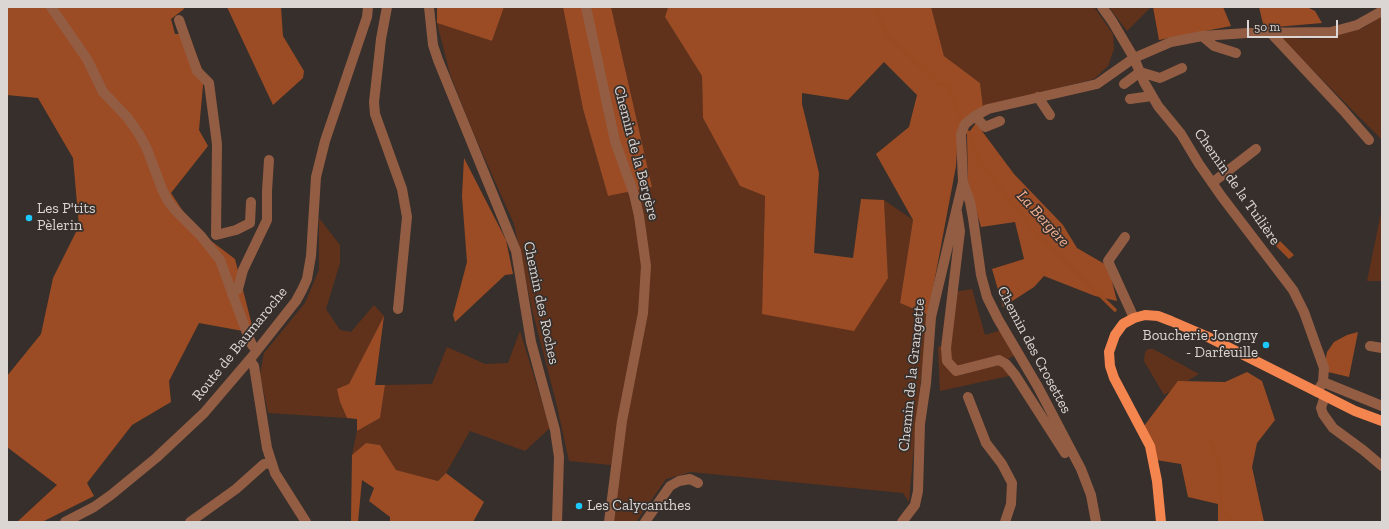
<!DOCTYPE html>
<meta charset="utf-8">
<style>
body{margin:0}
#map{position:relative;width:1389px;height:529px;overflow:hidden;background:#372f2b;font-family:"Zilla Slab",serif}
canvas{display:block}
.frame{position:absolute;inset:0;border:8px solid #dbd6d4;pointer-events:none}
.scale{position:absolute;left:1247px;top:20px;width:91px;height:18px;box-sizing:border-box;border:2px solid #dbd6d4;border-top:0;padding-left:5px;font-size:12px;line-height:14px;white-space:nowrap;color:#dbd6d4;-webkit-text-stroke:3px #372f2b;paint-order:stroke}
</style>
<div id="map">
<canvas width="1389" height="529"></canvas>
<div class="frame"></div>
<div class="scale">50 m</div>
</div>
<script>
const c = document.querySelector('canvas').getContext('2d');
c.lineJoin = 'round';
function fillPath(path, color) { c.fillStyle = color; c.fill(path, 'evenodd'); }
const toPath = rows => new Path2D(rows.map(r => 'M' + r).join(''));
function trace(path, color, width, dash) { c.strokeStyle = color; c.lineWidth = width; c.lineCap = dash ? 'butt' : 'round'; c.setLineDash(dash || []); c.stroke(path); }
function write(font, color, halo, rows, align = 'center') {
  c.font = font + ' "Zilla Slab",serif'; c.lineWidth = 3.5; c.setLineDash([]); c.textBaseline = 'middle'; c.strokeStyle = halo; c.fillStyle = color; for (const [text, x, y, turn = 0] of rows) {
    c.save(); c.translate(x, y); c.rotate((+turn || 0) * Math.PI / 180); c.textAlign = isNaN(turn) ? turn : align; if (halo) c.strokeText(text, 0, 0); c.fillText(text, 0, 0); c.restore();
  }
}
fillPath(toPath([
 [504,7,563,7,583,109,608,196,652,187,611,7,668,7,665,17,702,76,703,118,740,186,765,196,762,314,888,278,884,200,913,220,900,303,928,315,916,423,909,502,903,493,691,472,666,479,636,522,607,522,611,465,569,461,556,402,532,309,514,224,473,132,450,74,437,23,492,41],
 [931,7,1094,7,1113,34,1114,49,1108,66,1094,79,983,107,980,83,944,56],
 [1109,7,1151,7,1127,31],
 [1382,16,1382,140,1280,37,1306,39,1327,38,1363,28],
 [1382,208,1382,281,1367,281],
 [319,218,340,245,340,263,326,309,340,330,351,332,374,305,384,316,340,402,347,418,268,413,260,374,264,353,305,303,319,270],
 [972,289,985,335,1001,330,1015,355,1008,359,1018,374,940,391,938,347,941,346,948,293],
 [520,331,550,428,525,451,470,431,446,473,438,481,396,470,380,445,366,443,352,455,357,431,380,418,385,385,432,384,447,347,485,364,508,363],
 [1148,349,1153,349,1199,374,1164,395,1144,361,1145,352]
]), '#61321b');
fillPath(toPath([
 [7,7,183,7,184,9,171,19,175,34,188,34,204,74,199,130,208,146,171,193,194,228,235,259,254,333,199,323,169,381,171,402,132,425,87,483,94,496,42,522,17,522,57,485,7,447,7,376,41,334,53,278,79,226,73,158,38,98,7,95],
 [227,7,281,7,283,36,304,71,303,78,273,105],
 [437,7,504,7,492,41,437,23],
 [563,7,611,7,652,187,608,196,583,109],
 [668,7,931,7,944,56,980,83,983,107,958,132,956,166,928,315,900,303,913,220,876,154,909,127,917,95,884,62,848,100,802,93,802,104,819,173,814,253,853,258,861,199,884,200,888,278,854,331,762,314,765,196,740,186,703,118,702,76,665,17],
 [1153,7,1223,7,1231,26,1159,40],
 [1259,7,1307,7,1315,11,1322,23,1264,28],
 [976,123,1014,174,1063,225,1077,248,1108,266,1117,301,1095,296,1044,276,1034,287,1003,307,992,269,1024,259,1015,222,981,227,968,182,967,135],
 [464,158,506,240,513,274,505,275,455,322,453,315,467,262,462,196],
 [384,316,375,385,385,385,380,418,357,431,357,419,347,418,340,402,337,389,349,384],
 [1358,332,1349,377,1328,372,1325,363,1327,352,1334,342,1347,335],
 [1247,372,1262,381,1275,420,1257,443,1252,467,1264,522,1218,522,1218,504,1188,497,1181,464,1156,460,1144,426,1178,381,1225,382],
 [366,443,380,445,396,470,438,481,446,473,484,502,473,522,390,522,390,517,369,501,374,488,362,480,358,522,351,522,352,455]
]), '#9c4c24');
fillPath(toPath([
 [1280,241,1294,255,1289,259,1276,246]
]), '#9a4b22');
trace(toPath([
 [875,7,886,34,938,84,948,84,962,122],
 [968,132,981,164,1034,231,1115,310],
 [1210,440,1219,465,1222,510,1233,522]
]), '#9a4b22', 3.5);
trace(toPath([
 [51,7,87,59,103,92,127,117,139,134,147,149,162,189,168,201,174,209,201,236,220,260,247,333,252,345,257,350],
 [387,7,381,39,374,102,375,114,402,189,407,217,398,309],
 [429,7,433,45,438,60,516,251,531,342,555,430,559,457,557,522],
 [586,7,615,141,634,194,639,216,646,266,643,313,622,421,609,522],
 [1102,7,1112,21,1134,58,1144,82,1158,106,1181,134,1199,164,1222,197,1293,290,1304,312,1324,368,1323,382,1317,392],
 [179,20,197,71,209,83,217,144,216,235,236,230,250,223,251,202],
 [1270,32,1343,110,1369,140],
 [1202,36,1214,46,1236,53],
 [1124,84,1140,72,1160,78,1182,68],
 [1038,97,1050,115],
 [1130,99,1152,96],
 [975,116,985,127,1000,121],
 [1212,183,1256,149],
 [957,212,960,231,946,348,947,361,956,371,999,360,1006,364,1015,375,1065,453],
 [1125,237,1108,261,1134,318],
 [232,294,238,289,243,270,267,220,267,191,269,160],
 [1370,346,1382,348],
 [249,360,254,366,267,448,275,473,306,522],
 [1323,382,1382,406],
 [1325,396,1321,408,1323,414,1333,428,1363,450,1382,466],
 [968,397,986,443,1002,464,1012,483,1011,504,1005,522],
 [65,522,94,507,111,495,156,458,204,413,251,358,296,301,302,290,307,279,311,256,316,177,325,141,367,17,368,7],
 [190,522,236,489,264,464,272,463],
 [645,522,670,486,679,481,690,479,698,483],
 [902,522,915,505,918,491,920,424,926,383,931,317,963,182],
 [1096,522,1091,495,1081,469,1038,387,998,319,987,297,981,275,973,218,970,202,963,182,961,134,965,124,975,116,988,109,1097,84,1134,58,1171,42,1202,36,1247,33,1331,32,1357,25,1382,11]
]), '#935d44', 10);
trace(toPath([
 [1161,522,1157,481,1150,446,1114,378,1110,366,1109,352,1115,335,1123,324,1134,318,1145,315,1158,316,1171,321,1206,336,1355,411,1382,421]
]), '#f4854f', 10);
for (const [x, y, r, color] of [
 [29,218,4,"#1dc9fc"],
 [1266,345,4,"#1dc9fc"],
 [579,506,4,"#1dc9fc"]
]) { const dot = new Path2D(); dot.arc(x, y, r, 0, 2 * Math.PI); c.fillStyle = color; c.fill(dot); trace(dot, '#372f2b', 1.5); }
write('15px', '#dbd6d4', '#372f2b', [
 ["Chemin de la Bergère",636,153,75],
 ["Chemin de la Tuilière",1237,187,55],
 ["Chemin des Roches",541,303,78],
 ["Route de Baumaroche",240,344,-51],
 ["Chemin des Crosettes",1034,350,62],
 ["Chemin de la Grangette",912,375,-84]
]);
write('15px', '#dbd6d4', '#372f2b', [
 ["Les P'tits",37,209],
 ["Pèlerin",37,226],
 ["Boucherie Jongny",1258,336,"right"],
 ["- Darfeuille",1258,353,"right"],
 ["Les Calycanthes",587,506]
], 'left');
write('italic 16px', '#f4b193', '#372f2b', [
 ["La Bergère",1043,219,48]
]);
</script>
